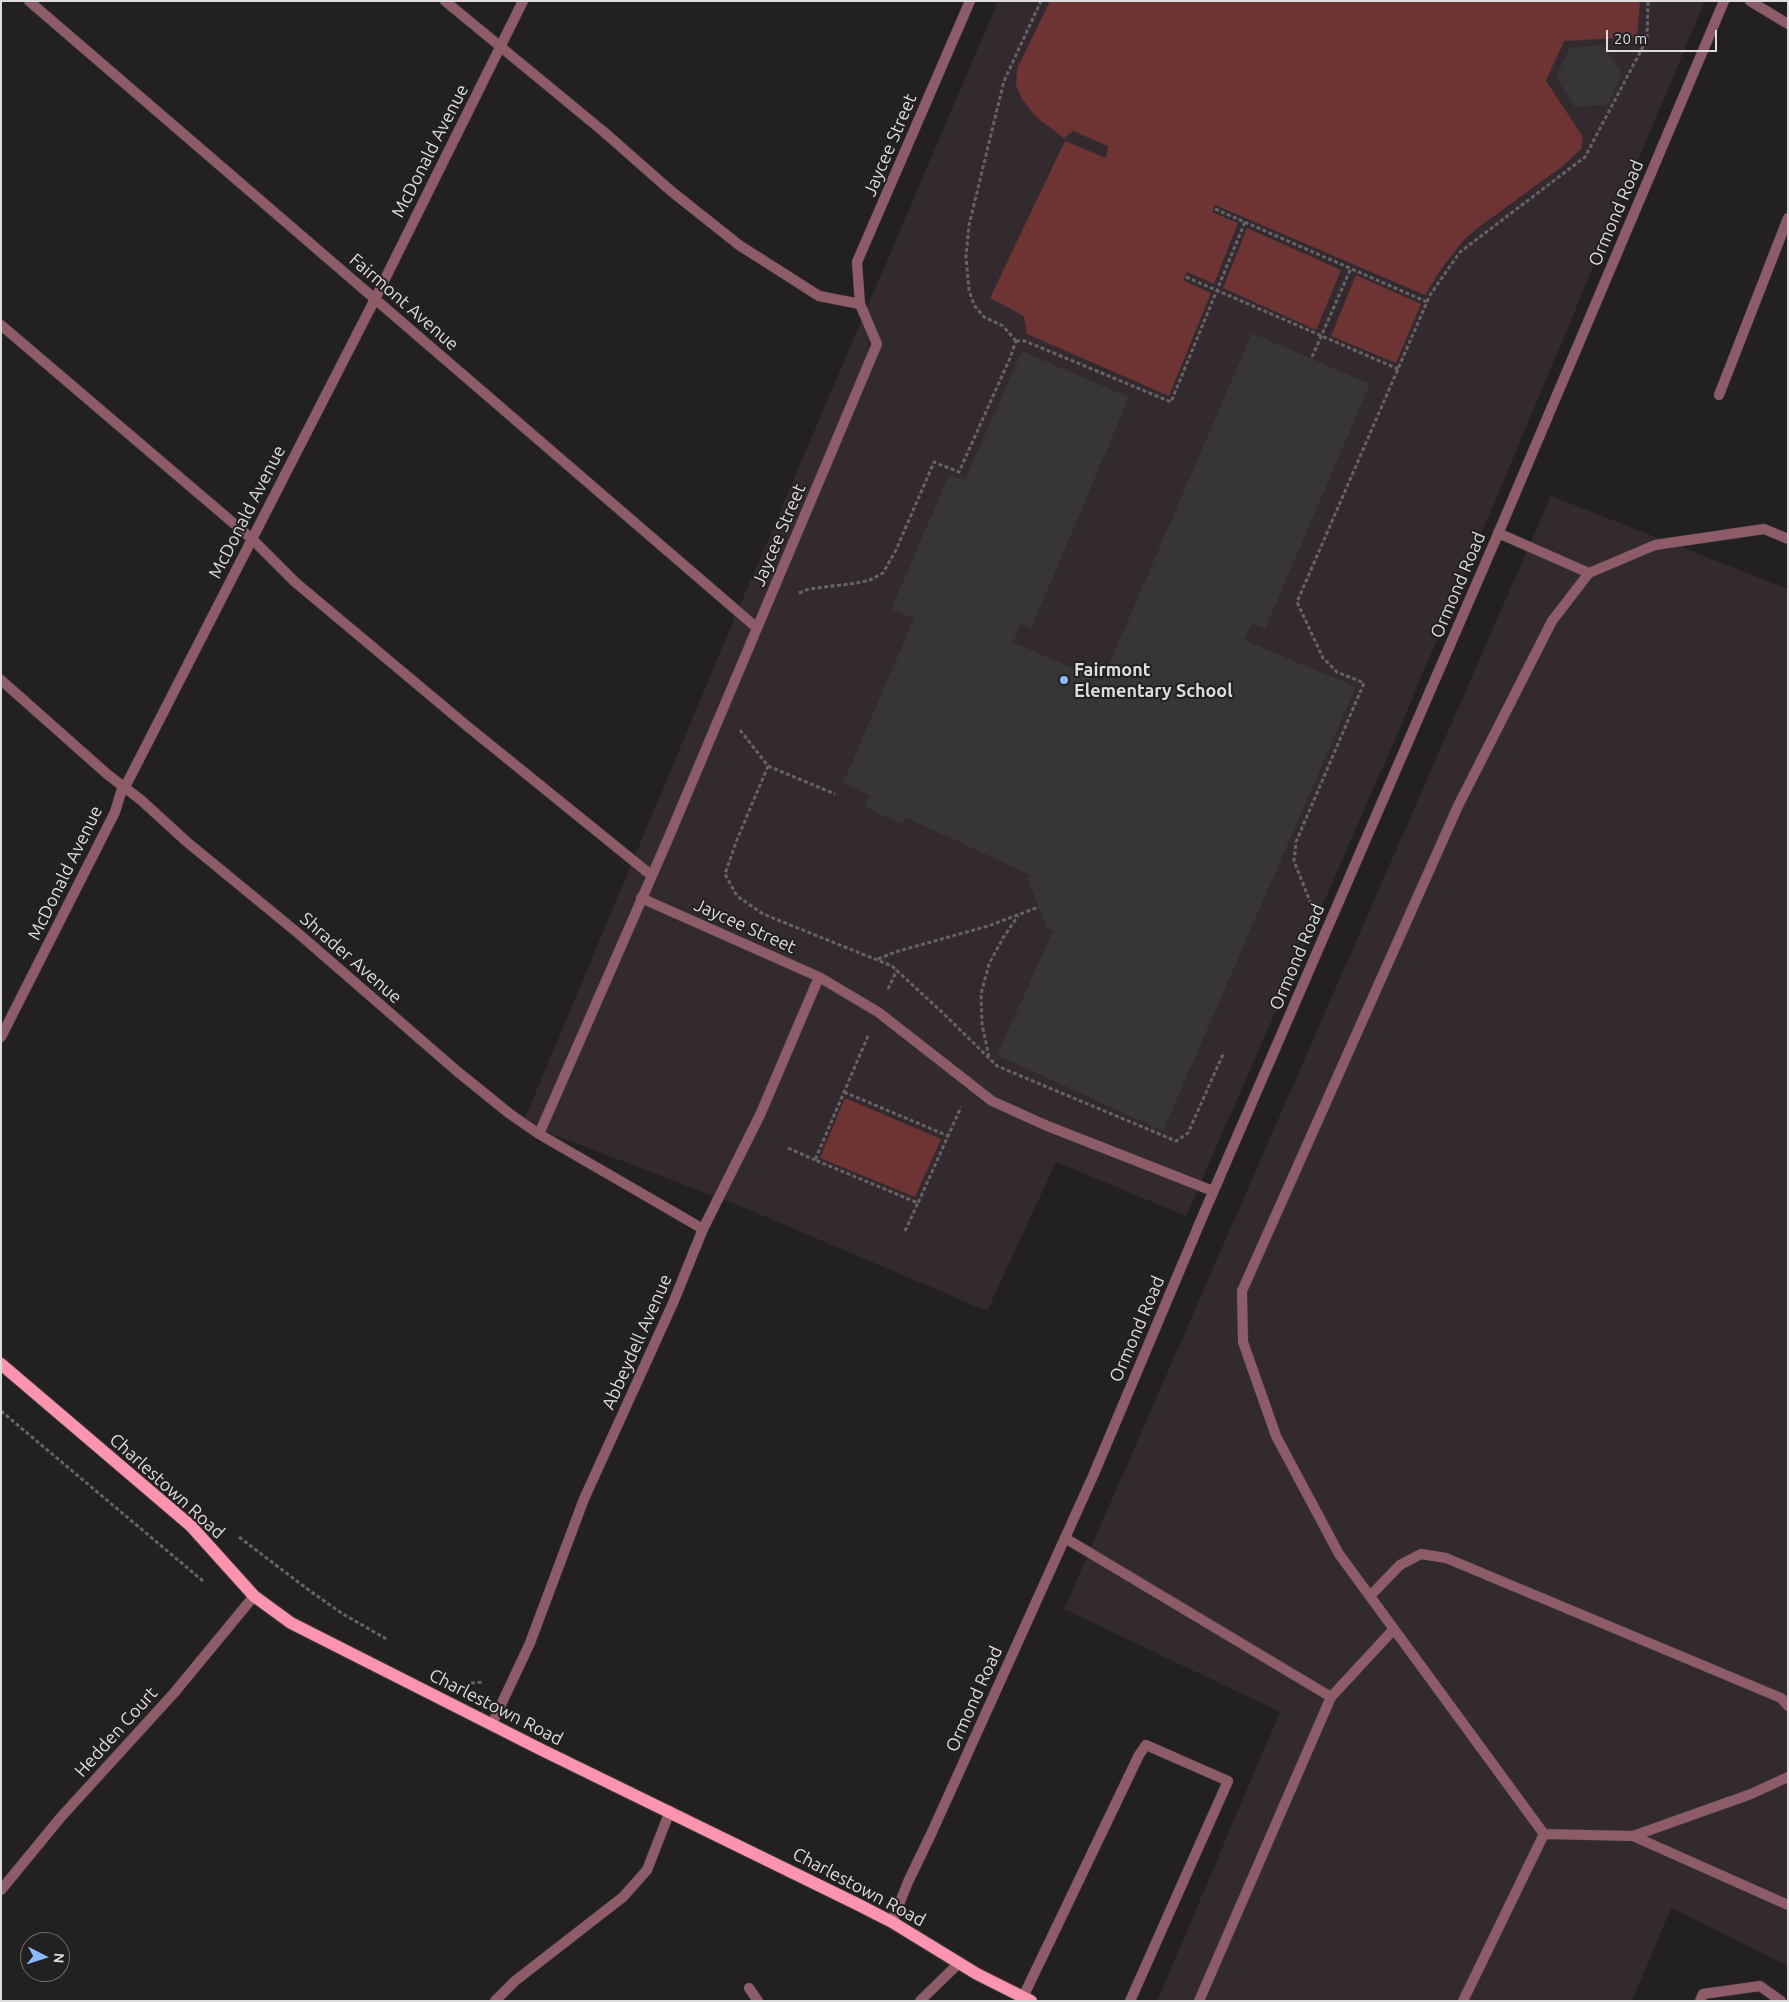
<!DOCTYPE html>
<style>
body{margin:0}
#map{position:relative;width:1789px;height:2002px;overflow:hidden;background:#232022;font-family:Ubuntu,sans-serif}
canvas{display:block}
.frame{position:absolute;inset:0;border:2px solid #dedcdd;pointer-events:none}
.north{position:absolute;left:20px;top:1932px;width:50px;height:50px;box-sizing:border-box;background:#232022;border:1px solid #6e6b6d;border-radius:50%;rotate:95deg;font-size:14px;font-weight:700;line-height:20px;text-align:center;color:#dedcdd}
.north::after{content:'';display:block;margin:auto;width:18px;height:22px;background:#88bafc;clip-path:polygon(50% 0,100% 100%,50% 72%,0 100%)}
.scale{position:absolute;left:1606px;top:30px;width:111px;height:22px;box-sizing:border-box;border:2px solid #dedcdd;border-top:0;padding-left:6px;font-size:15px;line-height:18px;white-space:nowrap;color:#dedcdd;-webkit-text-stroke:4px #232022;paint-order:stroke}
</style>
<div id="map">
<canvas width="1789" height="2002"></canvas>
<div class="frame"></div>
<div class="north">N</div>
<div class="scale">20 m</div>
</div>
<script>
const c = document.querySelector('canvas').getContext('2d');
c.lineJoin = 'round';
function fillPath(path, color) { c.fillStyle = color; c.fill(path, 'evenodd'); }
const toPath = rows => new Path2D(rows.map(r => 'M' + r).join(''));
function trace(path, color, width, dash) { c.strokeStyle = color; c.lineWidth = width; c.lineCap = dash ? 'butt' : 'round'; c.setLineDash(dash || []); c.stroke(path); }
function write(font, color, halo, rows, align = 'center') {
  c.font = font + ' Ubuntu,sans-serif'; c.lineWidth = 4; c.setLineDash([]); c.textBaseline = 'middle'; c.strokeStyle = halo; c.fillStyle = color; for (const [text, x, y, turn = 0] of rows) {
    c.save(); c.translate(x, y); c.rotate((+turn || 0) * Math.PI / 180); c.textAlign = isNaN(turn) ? turn : align; if (halo) c.strokeText(text, 0, 0); c.fillText(text, 0, 0); c.restore();
  }
}
fillPath(toPath([
 [998,1,1705,1,1396,737,1186,1216,1056,1162,987,1311,745,1208,523,1123,732,624],
 [1551,496,1788,589,1788,1966,1671,1908,1632,2001,1157,2001,1280,1712,1064,1609]
]), '#322a2e');
fillPath(toPath([
 [1050,1,1640,1,1637,37,1564,41,1546,81,1581,134,1583,140,1581,149,1563,166,1476,229,1462,242,1439,272,1425,295,1215,205,1212,212,1238,223,1214,284,1187,272,1183,280,1211,293,1169,396,1027,334,1024,316,990,298,1065,141,1106,158,1108,146,1073,131,1064,138,1036,117,1022,99,1016,85,1017,69],
 [1247,228,1341,270,1316,330,1223,288],
 [1356,275,1421,304,1396,363,1331,336],
 [845,1098,941,1139,915,1197,820,1158]
]), '#6e3434');
fillPath(toPath([
 [1603,45,1622,73,1609,104,1575,107,1556,77,1570,48],
 [1252,333,1370,384,1265,629,1252,623,1244,640,1356,687,1163,1131,997,1055,1053,931,1047,929,1039,907,1028,880,1030,875,905,817,902,824,865,807,870,796,843,783,914,619,891,609,949,475,965,480,1022,351,1129,397,1031,629,1021,624,1013,642,1102,681]
]), '#373537');
const lane = toPath([
 [445,1,604,132,671,191,739,245,819,296,860,304],
 [1750,1,1788,24],
 [1,325,252,539,295,582,467,726,651,875],
 [1719,395,1788,218],
 [1498,533,1589,573],
 [641,898,819,977,878,1012,992,1101,1045,1125,1213,1191],
 [703,1229,760,1115,819,977],
 [1065,1538,1331,1697],
 [1370,1596,1400,1565,1421,1554,1446,1558,1781,1698,1788,1706],
 [1544,1834,1339,1554,1276,1436,1243,1342,1242,1291,1458,806,1552,621,1589,573,1655,545,1764,529,1788,539],
 [1633,1836,1751,1794,1788,1777],
 [749,1988,758,2001],
 [1023,1997,1139,1755,1146,1745,1228,1781,1130,2001],
 [495,2001,515,1981,623,1897,647,1870,670,1811],
 [920,2001,959,1963],
 [1199,2001,1331,1697,1394,1629],
 [1463,2001,1544,1834,1633,1836,1788,1905],
 [1700,2001,1703,1994,1760,1986,1781,2001]
]);
const street = toPath([
 [29,1,757,628],
 [1,680,107,774,141,800,187,842,299,934,458,1072,510,1114,539,1134,703,1229,673,1303,584,1499,530,1643,492,1724],
 [1,1037,115,812,122,789,125,787,144,750,375,299,523,1],
 [539,1134,668,839,877,344,860,304,857,262,970,1],
 [1,1890,61,1817,174,1693,254,1596],
 [892,1922,908,1882,932,1832,1093,1476,1201,1220,1495,541,1724,1]
]);
const primary = toPath([
 [1,1364,191,1526,254,1596,291,1623,542,1750,859,1905,892,1922,977,1974,1031,2001]
]);
trace(lane, '#3d3a3c', 11);
trace(street, '#3d3a3c', 11);
trace(primary, '#3d3a3c', 14);
trace(toPath([
 [1215,209,1427,302],
 [1186,277,1398,369],
 [1016,341,1003,326,984,317,974,305,969,290,966,257,969,225,1004,81,1041,1],
 [1016,341,1025,341,1171,402,1245,222],
 [1312,357,1351,268],
 [799,593,809,589,857,583,870,580,883,573,896,550,934,462,959,472,1010,358,1016,341],
 [740,730,768,766,736,842,725,874,737,896,763,914,892,966,945,1015,997,1066,1176,1141,1188,1133,1224,1052],
 [768,766,835,794],
 [1311,904,1294,861,1296,842,1364,683,1337,672,1323,658,1297,602,1430,295,1460,252,1585,157,1647,39,1648,1],
 [878,959,895,952,988,926,1039,907],
 [888,989,897,970],
 [868,1036,815,1160,918,1203,961,1107],
 [989,1057,982,1024,981,994,989,964,1003,938,1018,916],
 [844,1092,948,1136],
 [788,1148,815,1160],
 [905,1231,918,1203],
 [1,1411,203,1581],
 [239,1537,310,1591,343,1614,388,1640],
 [471,1683,484,1682]
]), '#666365', 3, [4, 2.5]);
trace(lane, '#8e5b68', 10);
trace(street, '#8e5b68', 10);
trace(primary, '#fc94af', 12);
for (const [x, y, r, color] of [
 [1064,680,5,"#88bafc"]
]) { const dot = new Path2D(); dot.arc(x, y, r, 0, 2 * Math.PI); c.fillStyle = color; c.fill(dot); trace(dot, '#232022', 2); }
write('18px', '#dedcdd', '#232022', [
 ["Jaycee Street",890,145,-67],
 ["McDonald Avenue",430,151,-63],
 ["Ormond Road",1616,213,-67],
 ["Fairmont Avenue",404,302,41],
 ["McDonald Avenue",247,512,-63],
 ["Jaycee Street",779,535,-67],
 ["Ormond Road",1458,585,-67],
 ["McDonald Avenue",65,873,-64],
 ["Jaycee Street",745,926,24],
 ["Ormond Road",1297,957,-67],
 ["Shrader Avenue",351,958,41],
 ["Ormond Road",1137,1329,-67],
 ["Abbeydell Avenue",637,1342,-66],
 ["Charlestown Road",167,1486,42],
 ["Ormond Road",974,1699,-66],
 ["Charlestown Road",496,1707,27],
 ["Hedden Court",116,1732,-48],
 ["Charlestown Road",859,1887,28]
]);
write('bold 18px', '#dedcdd', '#232022', [
 ["Fairmont",1074,670],
 ["Elementary School",1074,691]
], 'left');
</script>
